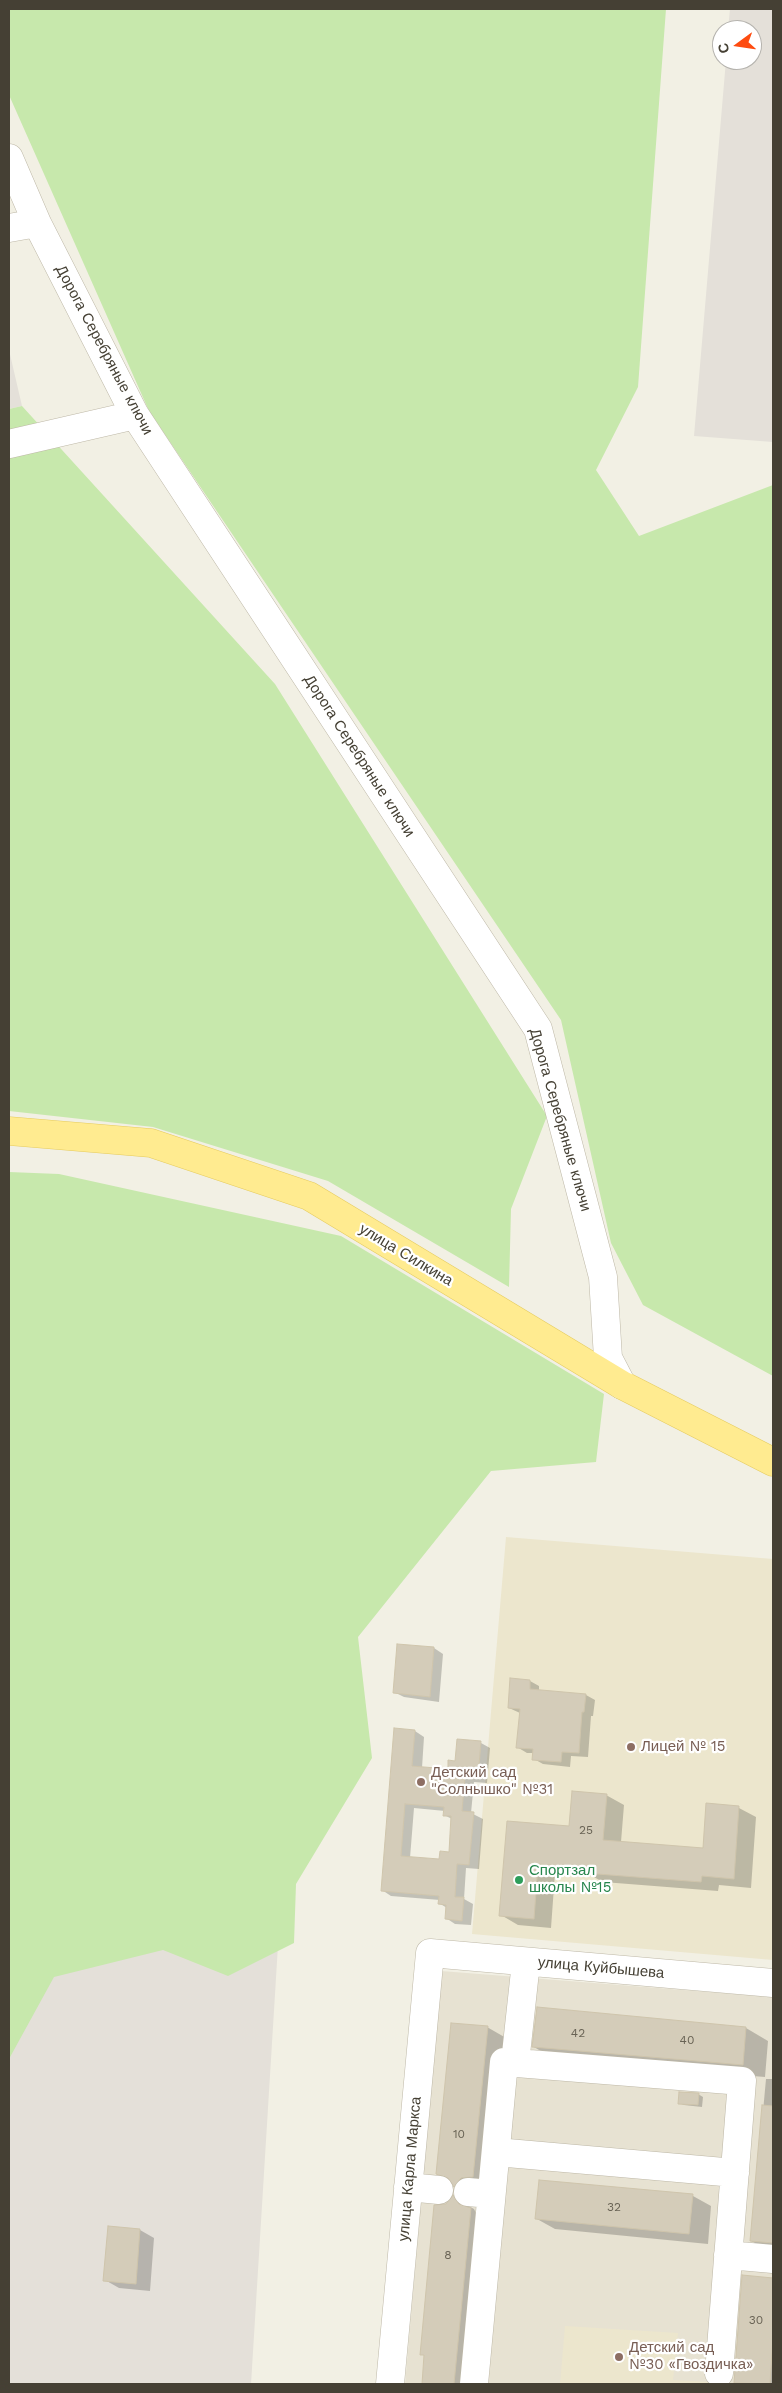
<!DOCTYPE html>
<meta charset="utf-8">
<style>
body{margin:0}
#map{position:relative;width:782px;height:2393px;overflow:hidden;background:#f2f0e4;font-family:"Work Sans",sans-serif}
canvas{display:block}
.frame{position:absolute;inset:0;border:10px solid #454034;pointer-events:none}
.north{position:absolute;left:712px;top:20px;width:50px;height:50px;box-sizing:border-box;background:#fff;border:1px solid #b5b3ae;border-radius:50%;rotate:256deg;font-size:14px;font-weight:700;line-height:20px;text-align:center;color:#454034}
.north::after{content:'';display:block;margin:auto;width:18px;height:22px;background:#fe4c10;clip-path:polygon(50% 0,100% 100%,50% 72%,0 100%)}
</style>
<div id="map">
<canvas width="782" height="2393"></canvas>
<div class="frame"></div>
<div class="north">С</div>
</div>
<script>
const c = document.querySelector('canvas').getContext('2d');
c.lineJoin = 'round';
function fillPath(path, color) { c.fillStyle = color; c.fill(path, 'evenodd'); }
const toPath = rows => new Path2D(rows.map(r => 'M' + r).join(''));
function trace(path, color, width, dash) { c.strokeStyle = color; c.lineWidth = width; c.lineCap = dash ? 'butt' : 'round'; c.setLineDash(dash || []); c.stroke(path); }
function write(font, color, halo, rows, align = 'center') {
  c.font = font + ' "Work Sans",sans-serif'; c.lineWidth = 4.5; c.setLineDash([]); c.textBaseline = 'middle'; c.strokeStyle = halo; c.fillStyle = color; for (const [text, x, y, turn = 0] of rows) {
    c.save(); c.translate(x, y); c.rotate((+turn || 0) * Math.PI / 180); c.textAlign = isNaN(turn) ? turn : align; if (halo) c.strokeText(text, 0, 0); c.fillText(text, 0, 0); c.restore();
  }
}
fillPath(toPath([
 [441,1971,773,1997,773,2384,405,2384]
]), '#e7e2d2');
fillPath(toPath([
 [730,9,773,9,773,442,694,436,726,60,752,60,752,30,728,30],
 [9,350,22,406,9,409],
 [9,1183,319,1279,251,2384,9,2384]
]), '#e4e0d9');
fillPath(toPath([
 [506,1537,773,1559,773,1960,472,1934],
 [565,2326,678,2333,673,2380,747,2384,560,2384]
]), '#ece6cd');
fillPath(toPath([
 [9,9,666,9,638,387,596,470,639,536,773,485,773,1376,643,1305,611,1243,561,1020,149,411,9,95],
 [22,406,275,684,547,1116,511,1209,509,1287,328,1181,153,1127,9,1111,9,409],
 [9,1172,59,1174,341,1236,604,1394,596,1462,491,1471,358,1637,372,1758,296,1884,294,1943,228,1976,163,1950,54,1977,9,2059]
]), '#c7e8ac');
fillPath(toPath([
 [434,1648,443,1654,439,1702,404,1697,394,1692],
 [530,1681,539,1686,539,1691,586,1695,595,1700,593,1716,591,1716,588,1757,571,1756,570,1767,543,1764,534,1759,534,1753,527,1753,517,1747,520,1713,509,1708],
 [415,1731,424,1737,422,1768,449,1770,481,1743,490,1748,487,1783,474,1782,471,1813,483,1819,479,1869,466,1868,464,1899,473,1904,471,1925,455,1924,446,1918,447,1908,439,1903,440,1900,391,1896,382,1890],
 [414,1808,445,1811,444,1815,452,1819,450,1853,440,1860,410,1858],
 [606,1795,624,1805,621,1842,704,1849,707,1805,739,1808,756,1817,751,1888,719,1885,718,1891,603,1882,592,1876,555,1873,551,1928,518,1925,501,1915,508,1822,570,1827],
 [487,2027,513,2042,480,2201,438,2173],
 [746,2028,768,2041,765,2077,556,2060,534,2047],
 [766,2079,773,2079,773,2252,751,2241],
 [698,2094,703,2097,702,2107,684,2105,679,2103],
 [693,2196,711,2206,708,2244,555,2229,537,2219],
 [453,2197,474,2209,476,2213,477,2384,423,2384,426,2357,422,2354,447,2205],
 [140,2230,154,2238,150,2291,119,2288,105,2280],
 [744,2277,773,2279,773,2384,735,2383]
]), '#0003');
const building = toPath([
 [397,1644,434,1647,430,1697,393,1693,397,1644],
 [510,1678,530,1680,530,1689,586,1694,584,1712,582,1712,579,1753,562,1752,561,1762,532,1760,533,1749,516,1748,520,1709,508,1708,510,1678],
 [394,1728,415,1730,412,1766,448,1769,448,1760,455,1761,457,1739,481,1741,478,1778,465,1777,462,1811,474,1812,469,1865,457,1864,455,1897,464,1897,462,1921,445,1919,446,1905,438,1904,439,1896,381,1891,394,1728],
 [405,1804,444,1807,443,1816,451,1816,449,1852,440,1851,439,1859,401,1856,405,1804],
 [572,1791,607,1794,603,1840,703,1848,706,1803,739,1806,734,1879,702,1876,701,1882,584,1873,584,1868,538,1864,534,1919,499,1916,507,1821,569,1826,572,1791],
 [537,2007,746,2027,743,2065,532,2047,537,2007],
 [451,2023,488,2026,473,2177,461,2178,454,2187,448,2178,436,2174,451,2023],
 [679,2092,699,2093,698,2105,678,2104,679,2092],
 [762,2105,773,2106,773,2243,750,2241,762,2105],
 [539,2180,693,2194,689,2234,535,2219,539,2180],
 [453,2195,459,2204,471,2208,454,2384,422,2384,424,2355,420,2355,434,2205,446,2204,453,2195],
 [108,2226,140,2229,136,2284,103,2281,108,2226],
 [742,2275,773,2278,773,2337,770,2384,734,2383,742,2275]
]);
fillPath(building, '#d4ccb9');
trace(building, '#cfc5ac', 1);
const minor = toPath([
 [9,158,37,223,135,415,538,1029,603,1277,608,1358,622,1385],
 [9,228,37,223],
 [9,444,135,415],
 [515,2063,526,1962],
 [496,2152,735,2173],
 [408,2187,439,2190],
 [468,2192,491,2194],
 [728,2255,773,2259],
 [390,2384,430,1953,773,1983],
 [474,2384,504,2062,742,2081,719,2373]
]);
const major = toPath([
 [9,1131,151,1143,309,1196,622,1385,773,1462]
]);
trace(minor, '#beb8a7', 29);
trace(major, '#e5cb5f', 29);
trace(minor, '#fff', 28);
trace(major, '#ffeb90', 28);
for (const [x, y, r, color] of [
 [631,1747,5,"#8d6e63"],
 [421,1782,5,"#8d6e63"],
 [519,1880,5,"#2e9e5b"],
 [619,2357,5,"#8d6e63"]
]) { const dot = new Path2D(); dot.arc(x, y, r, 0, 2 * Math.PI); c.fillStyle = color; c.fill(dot); trace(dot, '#fff', 2); }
write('12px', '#696355', null, [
 ["25",586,1830],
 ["42",578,2033],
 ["40",687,2040],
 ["10",459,2134],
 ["32",614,2207],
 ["8",448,2255],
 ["30",756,2320]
]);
write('15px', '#454034', '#fff', [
 ["Дорога Серебряные ключи",104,350,62],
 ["Дорога Серебряные ключи",359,756,57],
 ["Дорога Серебряные ключи",560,1120,74],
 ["улица Силкина",406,1255,31],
 ["улица Куйбышева",601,1968,5],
 ["улица Карла Маркса",410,2169,-85]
]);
write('15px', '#785e54', '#fff', [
 ["Лицей № 15",641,1747],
 ["Детский сад",431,1773],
 ["\"Солнышко\" №31",431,1790],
 ["Детский сад",629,2348],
 ["№30 «Гвоздичка»",629,2365]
], 'left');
write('15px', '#27864d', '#fff', [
 ["Спортзал",529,1871],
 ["школы №15",529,1888]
], 'left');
</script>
